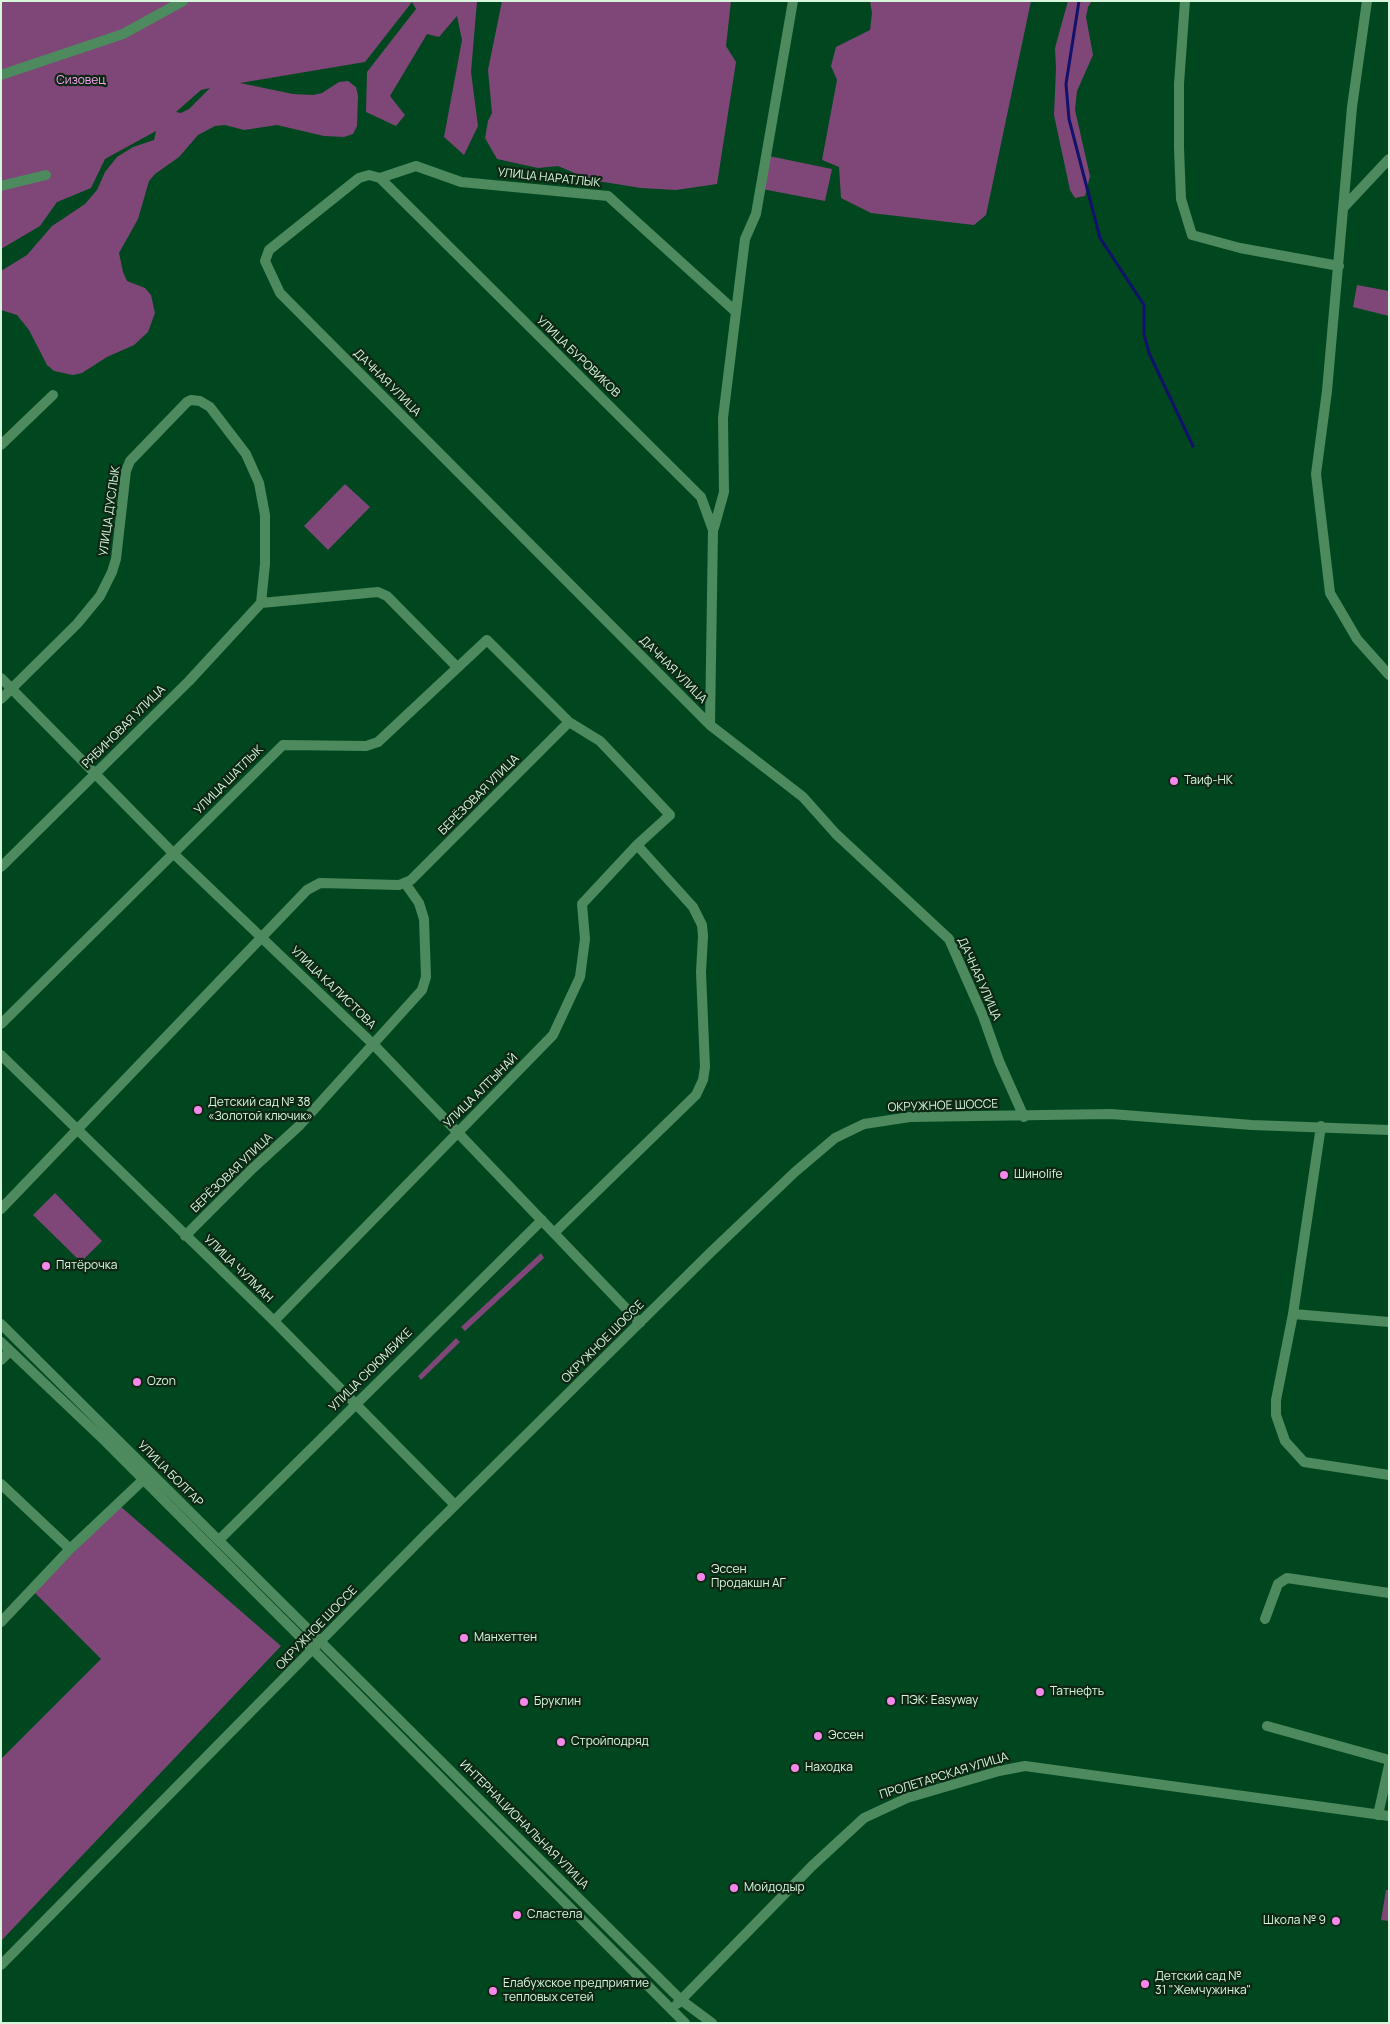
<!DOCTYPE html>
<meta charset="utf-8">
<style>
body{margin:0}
#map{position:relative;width:1390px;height:2024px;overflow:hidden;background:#00471f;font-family:Manrope,sans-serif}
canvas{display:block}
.frame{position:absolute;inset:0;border:2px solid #d7f7dd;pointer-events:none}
</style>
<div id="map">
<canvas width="1390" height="2024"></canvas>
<div class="frame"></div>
</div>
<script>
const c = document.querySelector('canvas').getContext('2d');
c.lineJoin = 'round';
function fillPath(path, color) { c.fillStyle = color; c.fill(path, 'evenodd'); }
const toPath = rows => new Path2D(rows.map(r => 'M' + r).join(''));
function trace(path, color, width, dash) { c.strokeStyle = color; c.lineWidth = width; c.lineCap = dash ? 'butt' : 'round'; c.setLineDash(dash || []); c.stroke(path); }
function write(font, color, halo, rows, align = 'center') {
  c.font = font + ' Manrope,sans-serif'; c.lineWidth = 4.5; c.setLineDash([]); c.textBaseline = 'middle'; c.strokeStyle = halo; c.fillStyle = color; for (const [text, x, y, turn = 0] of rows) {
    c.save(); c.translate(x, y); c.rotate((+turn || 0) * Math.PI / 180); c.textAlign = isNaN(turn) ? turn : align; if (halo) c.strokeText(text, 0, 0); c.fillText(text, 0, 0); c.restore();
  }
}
fillPath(toPath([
 [1,1,477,1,471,72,478,126,464,155,444,137,462,40,457,16,439,37,427,34,390,96,405,115,396,126,366,112,367,72,416,9,412,2,365,62,240,83,293,94,313,95,322,93,339,82,348,81,356,87,358,96,357,126,353,134,344,137,324,136,277,125,244,130,225,125,215,126,198,135,179,157,155,174,149,181,138,219,119,253,123,272,127,281,145,288,151,295,155,313,148,332,134,345,107,357,82,373,73,375,54,371,47,365,29,330,17,315,1,310,1,271,27,255,52,226,85,204,97,190,105,172,117,157,133,147,154,140,156,131,105,159,91,188,57,202,40,226,1,249],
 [210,88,189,109,181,113,176,112,201,90],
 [502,1,731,1,726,46,736,62,717,184,676,190,641,188,591,180,558,166,538,168,497,159,485,138,488,121,492,113,488,70],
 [870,1,1031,1,986,215,974,225,871,213,841,198,839,167,822,160,837,80,831,66,836,47,870,30,872,13],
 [1068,1,1092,1,1088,7,1086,17,1093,55,1077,91,1075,110,1090,176,1085,196,1075,198,1070,190,1054,115,1056,68,1055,48],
 [769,156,832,169,825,201,762,189],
 [1357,285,1389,291,1389,316,1353,307],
 [345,484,370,507,328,550,304,526],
 [55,1193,102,1241,81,1262,33,1215],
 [541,1253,544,1258,465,1331,461,1327],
 [456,1338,460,1342,421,1380,418,1376],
 [120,1506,281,1646,1,1941,1,1759,101,1659,34,1592],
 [1386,1890,1389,1890,1389,1921,1381,1920]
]), '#7e4778');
trace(toPath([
 [1079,1,1066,84,1069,119,1100,238,1144,305,1144,334,1149,353,1193,446]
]), '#12116c', 3);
trace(toPath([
 [1185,1,1179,84,1179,148,1181,199,1192,235,1240,248,1339,266],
 [1367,1,1352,107,1327,391,1316,474,1330,593,1357,639,1389,675],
 [1,75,123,34,183,1],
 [380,178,416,166,461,182,608,196,736,312,723,418,724,492,714,528],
 [1,186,46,175],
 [1344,207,1389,159],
 [736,312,745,239,756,214,793,1],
 [1,445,53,395],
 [1,678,173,853,374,1045,640,1323],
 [1,699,77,624,100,596,112,572,116,559,126,471,130,461,187,402,191,400,200,401,210,407,246,454,259,483,265,515,265,564,261,603],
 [710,725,713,530,701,497,380,178,369,175,359,178,269,250,265,261,280,293,710,725,803,797,836,834,949,939,983,1016,999,1061,1024,1117],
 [1,867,189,681,261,603,378,592,387,596,457,667],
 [1,1024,283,745,366,746,378,742,487,640,569,722,600,741,670,815,637,845,693,907,702,925,703,936,701,972,705,1067,703,1080,696,1095,555,1232],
 [1,1055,274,1321,455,1505],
 [1321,1126,1293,1314,1276,1400,1276,1415,1285,1441,1304,1462,1389,1475],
 [1,1209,307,890,320,883,399,885,411,880,569,722],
 [185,1236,252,1169,300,1125,422,990,426,977,424,919,419,903,405,883],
 [1293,1314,1389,1322],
 [274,1321,553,1035,580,977,585,939,582,904,637,845],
 [1,1324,681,2000,712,2023],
 [1,1342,105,1441,685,2023],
 [1,1360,10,1351],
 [1,1484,70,1549],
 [219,1540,542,1220],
 [1265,1619,1278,1584,1287,1578,1389,1593],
 [1,1622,70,1549,143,1480],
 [1267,1726,1389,1760],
 [1378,1815,1389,1765],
 [1,1965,426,1534,711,1252,795,1172,835,1138,864,1124,910,1117,1111,1114,1252,1125,1389,1130],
 [677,2004,812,1866,864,1818,907,1798,999,1771,1025,1766,1389,1816]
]), '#4d8a5d', 10);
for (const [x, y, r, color] of [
 [1174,781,5,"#f788eb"],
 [198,1110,5,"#f788eb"],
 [1004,1175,5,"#f788eb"],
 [46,1266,5,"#f788eb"],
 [137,1382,5,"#f788eb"],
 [701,1577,5,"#f788eb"],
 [464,1638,5,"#f788eb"],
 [1040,1692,5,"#f788eb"],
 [891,1701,5,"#f788eb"],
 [524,1702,5,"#f788eb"],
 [818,1736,5,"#f788eb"],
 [561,1742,5,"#f788eb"],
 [795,1768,5,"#f788eb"],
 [734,1888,5,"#f788eb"],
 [517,1915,5,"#f788eb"],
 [1336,1921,5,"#f788eb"],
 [1145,1984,5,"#f788eb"],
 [493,1991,5,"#f788eb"]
]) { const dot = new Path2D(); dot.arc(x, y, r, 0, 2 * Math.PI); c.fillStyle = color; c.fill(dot); trace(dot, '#0e2715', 2); }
write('12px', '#fba3f1', '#0e2715', [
 ["Сизовец",81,81]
]);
write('12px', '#d7f7dd', '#0e2715', [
 ["УЛИЦА НАРАТЛЫК",549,178,6],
 ["УЛИЦА БУРОВИКОВ",578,357,44],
 ["ДАЧНАЯ УЛИЦА",387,383,45],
 ["УЛИЦА ДУСЛЫК",110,511,-82],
 ["ДАЧНАЯ УЛИЦА",673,670,45],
 ["РЯБИНОВАЯ УЛИЦА",124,727,-45],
 ["УЛИЦА ШАТЛЫК",229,780,-45],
 ["БЕРЁЗОВАЯ УЛИЦА",479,795,-45],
 ["ДАЧНАЯ УЛИЦА",979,979,66],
 ["УЛИЦА КАЛИСТОВА",333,988,44],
 ["УЛИЦА АЛТЫНАЙ",481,1091,-45],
 ["ОКРУЖНОЕ ШОССЕ",943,1106,-2],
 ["БЕРЁЗОВАЯ УЛИЦА",232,1173,-44],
 ["УЛИЦА ЧУЛМАН",238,1269,44],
 ["ОКРУЖНОЕ ШОССЕ",603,1342,-45],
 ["УЛИЦА СЮЮМБИКЕ",371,1370,-45],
 ["УЛИЦА БОЛГАР",170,1474,45],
 ["ОКРУЖНОЕ ШОССЕ",317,1628,-46],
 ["ПРОЛЕТАРСКАЯ УЛИЦА",944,1776,-17],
 ["ИНТЕРНАЦИОНАЛЬНАЯ УЛИЦА",524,1825,45]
]);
write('12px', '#d7f7dd', '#0e2715', [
 ["Таиф-НК",1184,781],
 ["Детский сад № 38",208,1103],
 ["«Золотой ключик»",208,1117],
 ["Шиноlife",1014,1175],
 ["Пятёрочка",56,1266],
 ["Ozon",147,1382],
 ["Эссен",711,1570],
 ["Продакшн АГ",711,1584],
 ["Манхеттен",474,1638],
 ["Татнефть",1050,1692],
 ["ПЭК: Easyway",901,1701],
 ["Бруклин",534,1702],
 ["Эссен",828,1736],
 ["Стройподряд",571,1742],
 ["Находка",805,1768],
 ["Мойдодыр",744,1888],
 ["Сластела",527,1915],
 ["Школа № 9",1326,1921,"right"],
 ["Детский сад №",1155,1977],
 ["31 \"Жемчужинка\"",1155,1991],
 ["Елабужское предприятие",503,1984],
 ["тепловых сетей",503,1998]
], 'left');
</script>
